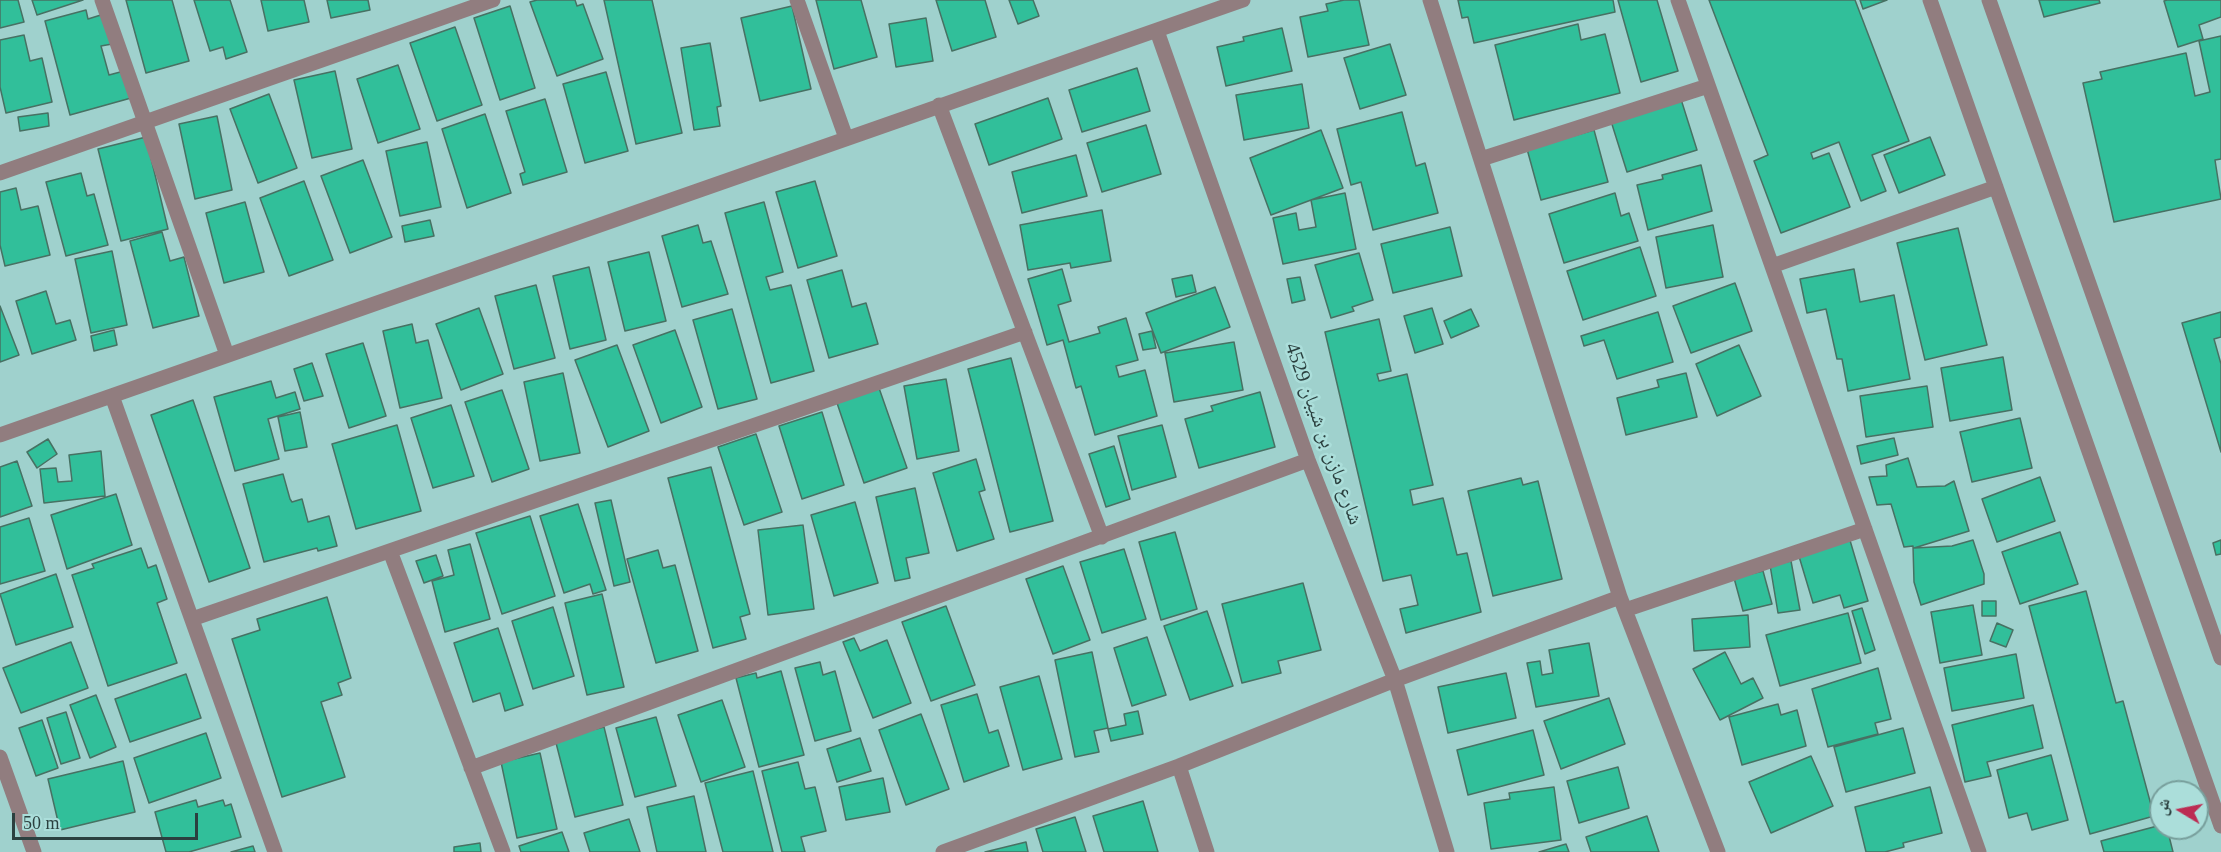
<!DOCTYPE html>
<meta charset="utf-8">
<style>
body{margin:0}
#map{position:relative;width:2221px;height:852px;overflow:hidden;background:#9fd1cd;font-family:"Times New Roman","Noto Naskh Arabic",serif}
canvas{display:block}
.north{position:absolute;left:2149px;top:780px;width:60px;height:60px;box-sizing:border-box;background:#abdeda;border:2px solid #789f9c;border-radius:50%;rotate:280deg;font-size:16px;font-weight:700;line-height:24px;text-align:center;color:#2b403f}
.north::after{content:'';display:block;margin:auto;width:21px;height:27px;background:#bc2c53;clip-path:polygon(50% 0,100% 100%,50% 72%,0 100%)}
.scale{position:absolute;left:12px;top:813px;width:186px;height:27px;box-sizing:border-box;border:3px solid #2b403f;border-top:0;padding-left:8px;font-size:18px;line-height:21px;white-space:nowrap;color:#2b403f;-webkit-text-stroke:4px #abdeda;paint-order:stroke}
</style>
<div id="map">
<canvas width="2221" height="852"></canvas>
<div class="north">ش</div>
<div class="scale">50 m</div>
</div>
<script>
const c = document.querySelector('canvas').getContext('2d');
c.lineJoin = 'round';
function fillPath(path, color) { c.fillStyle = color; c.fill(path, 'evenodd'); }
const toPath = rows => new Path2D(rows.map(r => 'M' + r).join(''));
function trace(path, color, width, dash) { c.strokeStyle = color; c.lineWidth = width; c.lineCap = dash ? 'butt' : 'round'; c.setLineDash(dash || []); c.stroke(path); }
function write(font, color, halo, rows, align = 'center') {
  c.font = font + ' "Times New Roman","Noto Naskh Arabic",serif'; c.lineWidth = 5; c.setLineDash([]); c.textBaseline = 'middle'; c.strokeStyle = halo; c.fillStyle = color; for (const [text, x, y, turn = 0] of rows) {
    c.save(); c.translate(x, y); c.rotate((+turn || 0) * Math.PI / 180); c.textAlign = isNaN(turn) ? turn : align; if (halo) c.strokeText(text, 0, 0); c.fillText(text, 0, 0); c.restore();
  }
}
const building = toPath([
 [0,0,18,0,24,22,0,28,0,0],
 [32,0,83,0,37,15,32,0],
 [126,0,172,0,189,61,146,73,126,0],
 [194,0,230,0,247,52,226,59,223,47,210,51,194,0],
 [261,0,304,0,309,22,268,31,261,0],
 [327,0,368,0,370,10,331,18,327,0],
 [537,0,575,0,577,6,583,4,603,59,557,76,530,2,537,0],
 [604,0,652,0,682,133,636,144,604,0],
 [816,0,861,0,877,57,834,69,816,0],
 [936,0,985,0,996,37,952,51,936,0],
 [1009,0,1033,0,1039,16,1018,24,1009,0],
 [1344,0,1359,0,1369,45,1308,57,1300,17,1328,11,1326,4,1344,0],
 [1458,0,1613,0,1615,12,1474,43,1468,17,1462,18,1458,0],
 [1618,0,1657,0,1678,71,1641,82,1618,0],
 [1709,0,1855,0,1909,141,1872,155,1886,191,1861,201,1839,142,1811,153,1813,159,1829,153,1850,207,1781,233,1754,161,1768,155,1709,0],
 [1860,0,1887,0,1863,9,1860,0],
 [2039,0,2099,0,2100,3,2044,17,2039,0],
 [2167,0,2221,0,2221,17,2199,25,2203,39,2178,47,2164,1,2167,0],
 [510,6,535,88,500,100,474,18,510,6],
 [792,6,811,89,760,101,741,18,792,6],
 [86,10,88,19,104,14,112,44,101,46,109,75,124,71,131,98,70,115,45,21,86,10],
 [926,18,933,61,896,67,889,24,926,18],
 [1578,24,1581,40,1605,34,1620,93,1514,120,1495,45,1578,24],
 [455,27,482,105,437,121,410,43,455,27],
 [1282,28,1292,71,1226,86,1217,47,1244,41,1243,37,1282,28],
 [24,35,30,61,42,58,52,102,6,113,0,87,0,40,24,35],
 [2221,36,2221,159,2215,160,2221,199,2114,222,2083,83,2102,79,2100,72,2186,53,2195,96,2210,92,2199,41,2221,36],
 [710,43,721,106,717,107,720,126,694,130,681,48,710,43],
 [1390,44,1406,95,1360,109,1344,58,1390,44],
 [398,65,420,129,378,143,357,79,398,65],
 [1137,68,1150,111,1082,132,1069,90,1137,68],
 [335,71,352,149,312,158,294,80,335,71],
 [606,72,628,151,585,163,563,84,606,72],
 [1302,84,1309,128,1244,140,1236,95,1302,84],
 [269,94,297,168,258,183,230,109,269,94],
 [1680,96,1697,150,1627,172,1610,118,1680,96],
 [1048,98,1062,139,989,165,975,124,1048,98],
 [545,99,567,172,523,185,520,174,525,172,506,111,545,99],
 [1402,112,1416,166,1425,163,1438,213,1373,230,1361,182,1351,185,1337,129,1402,112],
 [48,113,49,126,20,131,18,117,48,113],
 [485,114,511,193,467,208,442,129,485,114],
 [217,116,232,190,195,199,179,124,217,116],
 [1146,125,1161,174,1102,192,1087,143,1146,125],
 [1321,130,1343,188,1271,215,1250,158,1321,130],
 [1594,130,1608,182,1541,200,1527,149,1594,130],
 [146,137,168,229,121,241,98,149,146,137],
 [1930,137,1945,175,1899,193,1884,155,1930,137],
 [427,142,441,207,400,216,386,151,427,142],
 [1076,155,1087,196,1022,213,1012,172,1076,155],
 [363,160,392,237,350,253,321,176,363,160],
 [1701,165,1712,211,1648,230,1637,185,1663,179,1662,175,1701,165],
 [81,173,87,196,94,194,108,245,66,256,46,182,81,173],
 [304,181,333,260,289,276,260,198,304,181],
 [815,181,837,256,798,268,776,192,815,181],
 [16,188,21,210,38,206,50,255,5,266,0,245,0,192,16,188],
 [1345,193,1356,249,1283,264,1273,218,1296,213,1299,230,1316,227,1311,200,1345,193],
 [1615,193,1621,216,1629,213,1638,241,1564,263,1549,214,1615,193],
 [245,202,264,272,224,283,206,213,245,202],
 [764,202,783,272,766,277,770,290,791,285,814,371,771,383,725,213,764,202],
 [1102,210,1111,261,1071,268,1070,263,1028,270,1020,225,1102,210],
 [430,220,434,236,405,242,402,226,430,220],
 [698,225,703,243,711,241,728,294,682,307,662,236,698,225],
 [1713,225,1723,277,1666,288,1656,237,1713,225],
 [1450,227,1462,276,1393,293,1381,244,1450,227],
 [1958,228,1987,345,1925,360,1897,243,1958,228],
 [162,232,170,261,184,257,199,316,153,328,130,241,162,232],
 [1640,247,1656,296,1583,320,1567,271,1640,247],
 [112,251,127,325,91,333,75,259,112,251],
 [649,252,666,321,625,331,608,262,649,252],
 [1359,253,1373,300,1352,307,1354,311,1331,318,1315,265,1359,253],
 [589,267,606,340,570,349,553,276,589,267],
 [1062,269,1071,301,1058,305,1069,342,1100,333,1098,327,1126,318,1138,360,1116,366,1119,377,1145,370,1157,416,1095,435,1081,386,1076,388,1063,340,1047,345,1028,279,1062,269],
 [1854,269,1860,302,1894,295,1910,379,1848,391,1842,359,1837,359,1826,309,1807,313,1800,279,1854,269],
 [842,270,852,307,866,303,878,344,829,358,807,280,842,270],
 [1192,275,1196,292,1176,297,1172,279,1192,275],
 [1300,277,1305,300,1292,303,1287,279,1300,277],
 [1735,283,1752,331,1691,353,1673,306,1735,283],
 [536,285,555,358,514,369,495,296,536,285],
 [1215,287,1230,327,1161,353,1146,313,1215,287],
 [46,291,56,324,70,320,76,340,32,354,16,301,46,291],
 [0,306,19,355,0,362,0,306],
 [479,308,503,374,461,390,436,324,479,308],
 [1432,308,1443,344,1415,353,1404,316,1432,308],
 [732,309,757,399,718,409,693,320,732,309],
 [1471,309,1479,326,1451,338,1444,321,1471,309],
 [1658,312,1673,362,1617,379,1604,340,1584,346,1581,336,1658,312],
 [2221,312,2221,337,2214,339,2221,364,2221,452,2182,323,2221,312],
 [1379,319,1391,371,1377,374,1379,381,1407,374,1433,485,1410,490,1413,505,1443,498,1457,555,1467,553,1481,612,1406,633,1400,609,1418,605,1411,575,1383,581,1325,332,1379,319],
 [412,324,416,343,428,340,442,398,400,408,383,331,412,324],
 [114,330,117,345,94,351,91,336,114,330],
 [675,330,702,407,661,423,633,345,675,330],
 [1152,331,1156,348,1143,350,1139,334,1152,331],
 [1234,342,1243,390,1174,402,1165,353,1234,342],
 [363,343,386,416,349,428,326,354,363,343],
 [617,345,649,431,608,447,575,360,617,345],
 [1739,345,1761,396,1717,416,1696,364,1739,345],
 [2003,357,2012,410,1950,421,1941,368,2003,357],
 [1011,358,1053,521,1010,532,968,369,1011,358],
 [312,363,323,396,304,401,294,369,312,363],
 [563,373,580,453,540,461,524,382,563,373],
 [1686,373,1697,417,1626,435,1617,398,1659,387,1657,380,1686,373],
 [946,379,959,451,917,459,904,386,946,379],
 [271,381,276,398,295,392,300,409,268,419,279,459,235,471,214,397,271,381],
 [1927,386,1933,427,1866,437,1860,396,1927,386],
 [879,388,907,468,864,483,837,403,879,388],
 [502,390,529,469,492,482,465,402,502,390],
 [1260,392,1275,447,1199,468,1185,419,1213,411,1211,406,1260,392],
 [193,400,250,568,209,582,151,415,193,400],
 [451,405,474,476,433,488,411,418,451,405],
 [300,412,307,447,285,451,278,417,300,412],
 [822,412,844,485,802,499,779,426,822,412],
 [2020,418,2032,468,1972,482,1960,432,2020,418],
 [397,425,421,511,356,529,332,444,397,425],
 [1162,425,1176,477,1132,490,1118,436,1162,425],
 [756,434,782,512,744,525,718,447,756,434],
 [1894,438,1898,455,1861,464,1857,446,1894,438],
 [48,439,57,454,37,468,27,452,48,439],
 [1114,446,1130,499,1106,507,1089,454,1114,446],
 [101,451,105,496,44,503,40,469,56,468,58,482,72,481,69,455,101,451],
 [1908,458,1917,487,1945,486,1954,481,1969,531,1914,548,1952,546,1973,540,1984,574,1984,584,1921,605,1914,582,1913,546,1904,547,1891,504,1877,505,1869,477,1887,476,1886,465,1908,458],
 [976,459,985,490,979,492,994,539,957,551,933,473,976,459],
 [17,461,32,506,0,517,0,467,17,461],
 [711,467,750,614,740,617,746,639,713,648,668,478,711,467],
 [283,474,290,499,292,502,302,499,308,522,329,516,337,546,318,551,317,548,264,562,243,484,283,474],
 [2040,477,2055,521,1997,542,1982,499,2040,477],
 [1521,478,1523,485,1538,481,1562,579,1493,596,1468,491,1521,478],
 [915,488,929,553,906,558,910,578,895,581,876,497,915,488],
 [116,494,132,545,67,569,51,515,116,494],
 [611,500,630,582,614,586,595,503,611,500],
 [855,502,878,583,834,596,811,515,855,502],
 [578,504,606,590,593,594,590,584,564,593,540,516,578,504],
 [530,516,555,596,502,614,476,533,530,516],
 [29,518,45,571,0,584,0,527,29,518],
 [803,525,814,609,768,615,758,530,803,525],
 [1175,532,1197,609,1161,620,1139,542,1175,532],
 [2060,532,2078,584,2020,604,2002,552,2060,532],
 [1849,537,1868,601,1844,608,1840,595,1813,603,1798,553,1849,537],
 [2221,540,2221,554,2216,555,2213,543,2221,540],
 [470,544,490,619,445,632,432,581,454,575,448,550,470,544],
 [141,548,148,568,156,565,167,599,157,603,177,663,108,686,72,575,94,568,92,564,141,548],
 [1124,549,1146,619,1102,633,1080,562,1124,549],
 [658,550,663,568,675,565,698,651,656,663,627,559,658,550],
 [436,555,443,576,424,583,416,561,436,555],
 [1791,561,1800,610,1778,613,1770,565,1791,561],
 [1063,566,1090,640,1053,654,1026,579,1063,566],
 [1763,571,1772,604,1743,611,1734,578,1763,571],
 [56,574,73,627,16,645,0,594,56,574],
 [1303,583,1321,650,1278,661,1281,673,1242,683,1222,604,1303,583],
 [2086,591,2116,703,2123,701,2154,816,2090,834,2029,606,2086,591],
 [602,594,624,687,587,695,565,603,602,594],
 [327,597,351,678,338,683,342,695,321,702,345,777,282,797,232,639,260,630,257,619,327,597],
 [1982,601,1996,601,1996,616,1982,616,1982,601],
 [1973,605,1982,655,1940,663,1931,612,1973,605],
 [946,606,975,685,931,701,902,622,946,606],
 [553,607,574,676,533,689,512,621,553,607],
 [1862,608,1875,650,1865,654,1852,611,1862,608],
 [1207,611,1233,686,1190,700,1164,626,1207,611],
 [1848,613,1861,663,1780,686,1766,635,1848,613],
 [1748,615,1750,647,1694,651,1692,619,1748,615],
 [1997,623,2013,630,2006,647,1990,641,1997,623],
 [498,628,523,705,505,711,500,693,473,702,454,643,498,628],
 [1147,637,1166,695,1132,706,1114,648,1147,637],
 [854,638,860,651,887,640,911,703,873,718,843,642,854,638],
 [71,642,88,688,21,713,3,668,71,642],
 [1589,643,1599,696,1536,707,1527,663,1540,661,1542,675,1553,673,1549,650,1589,643],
 [1092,652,1108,728,1094,731,1099,752,1075,757,1055,660,1092,652],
 [1725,652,1741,684,1753,678,1763,698,1720,720,1693,669,1725,652],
 [2016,654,2024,698,1952,711,1944,668,2016,654],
 [820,662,823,675,835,671,851,731,815,741,795,668,820,662],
 [1878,668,1891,719,1875,723,1878,734,1828,747,1812,689,1878,668],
 [781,671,804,755,759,767,736,678,756,673,757,678,781,671],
 [1506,673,1516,718,1448,733,1438,687,1506,673],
 [186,674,201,718,130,742,115,699,186,674],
 [1039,676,1062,759,1023,770,1000,687,1039,676],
 [977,694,989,733,998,730,1009,766,964,782,941,705,977,694],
 [96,695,116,747,90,758,70,705,96,695],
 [1609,698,1625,744,1561,769,1544,721,1609,698],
 [722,700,745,767,701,782,678,715,722,700],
 [1778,704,1781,715,1797,710,1806,746,1742,765,1729,717,1778,704],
 [2033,705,2043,748,1987,762,1991,776,1965,782,1952,725,2033,705],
 [1138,711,1143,734,1111,741,1108,729,1126,725,1124,714,1138,711],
 [66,712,80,758,61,764,47,718,66,712],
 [921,714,949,789,906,805,879,730,921,714],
 [656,717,676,786,635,797,616,728,656,717],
 [42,720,58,768,36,776,19,728,42,720],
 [604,727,623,805,575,817,555,739,604,727],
 [1903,728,1915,773,1846,792,1834,747,1903,728],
 [1533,730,1544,775,1468,795,1457,750,1533,730],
 [206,733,221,778,149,803,134,758,206,733],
 [860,738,871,771,837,782,827,749,860,738],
 [540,753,557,829,517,838,501,762,540,753],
 [2051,755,2068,820,2032,830,2027,813,2009,818,1997,770,2051,755],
 [1811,756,1833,806,1771,833,1749,782,1811,756],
 [123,761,135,812,60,830,48,779,123,761],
 [798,762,805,789,815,787,826,831,801,837,805,852,782,852,762,771,798,762],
 [1618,767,1629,808,1579,823,1567,781,1618,767],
 [753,771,773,852,723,852,705,783,753,771],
 [883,778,890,812,846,820,839,787,883,778],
 [1554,787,1561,840,1491,849,1484,803,1510,799,1509,793,1554,787],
 [1930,787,1942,833,1903,843,1904,847,1885,852,1866,852,1855,807,1930,787],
 [694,796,706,852,657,852,647,807,694,796],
 [196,800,198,807,223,800,225,806,231,804,241,837,189,852,166,852,155,812,196,800],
 [1143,801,1158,852,1104,852,1093,816,1143,801],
 [1647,816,1659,852,1591,852,1586,837,1647,816],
 [1075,817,1086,852,1043,852,1036,829,1075,817],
 [629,819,640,852,590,852,584,833,629,819],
 [2161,825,2161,828,2167,828,2173,852,2104,852,2101,841,2161,825],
 [562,832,569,852,521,852,519,846,562,832],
 [1026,842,1028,852,985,852,1026,842],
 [480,843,481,852,454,852,454,847,480,843],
 [1566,844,1569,852,1539,852,1566,844],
 [253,846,255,852,231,852,253,846]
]);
fillPath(building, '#31bf9a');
trace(building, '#477163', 1.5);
trace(toPath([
 [102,0,227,355],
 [797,0,846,138],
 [1430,0,1620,597,1718,852],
 [1678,0,1979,852],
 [1930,0,2221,826],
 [1989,0,2221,658],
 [1157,31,1308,460,1395,680,1447,852],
 [939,105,1102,537],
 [1481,159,1708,86],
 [0,173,493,0],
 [1772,266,1996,187],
 [112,396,275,852],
 [0,435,1243,0],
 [390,551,503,852],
 [1625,610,1865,529],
 [192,619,1025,332],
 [0,757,34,852],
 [1179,766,1207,852],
 [471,768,1308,460],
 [943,852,1179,766,1395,680,1620,597]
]), '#917d7f', 15);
write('20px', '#2b403f', '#abdeda', [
 ["شارع مازن بن شيبان 4529",1323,434,70]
]);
</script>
